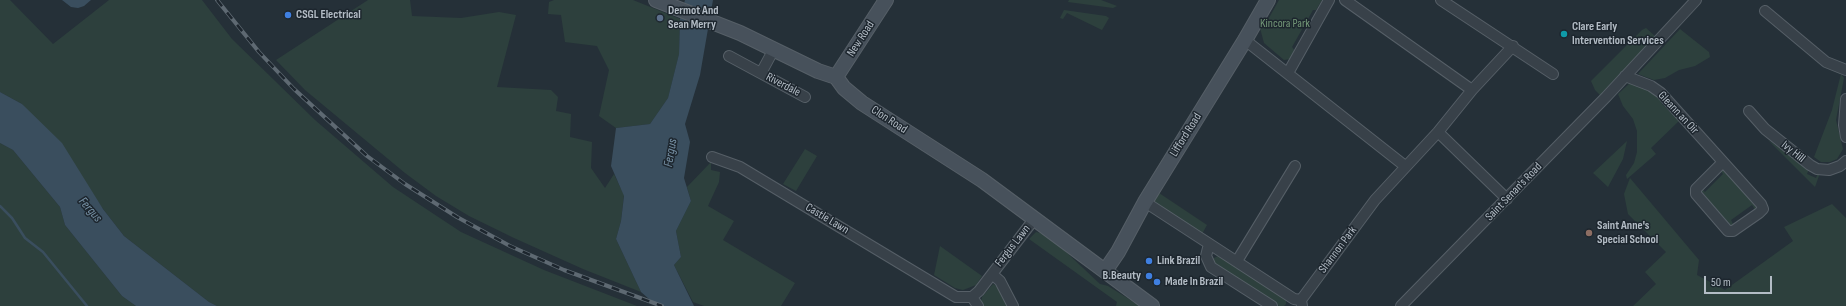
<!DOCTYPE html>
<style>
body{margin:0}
#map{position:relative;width:1846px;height:306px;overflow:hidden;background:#253038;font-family:"Sofia Sans Condensed",sans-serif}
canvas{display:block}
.scale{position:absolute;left:1704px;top:276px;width:68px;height:18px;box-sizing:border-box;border:2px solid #b3bcc5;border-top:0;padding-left:5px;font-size:12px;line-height:14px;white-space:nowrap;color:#b3bcc5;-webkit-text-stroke:3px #1d262e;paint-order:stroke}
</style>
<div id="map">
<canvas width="1846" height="306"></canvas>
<div class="scale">50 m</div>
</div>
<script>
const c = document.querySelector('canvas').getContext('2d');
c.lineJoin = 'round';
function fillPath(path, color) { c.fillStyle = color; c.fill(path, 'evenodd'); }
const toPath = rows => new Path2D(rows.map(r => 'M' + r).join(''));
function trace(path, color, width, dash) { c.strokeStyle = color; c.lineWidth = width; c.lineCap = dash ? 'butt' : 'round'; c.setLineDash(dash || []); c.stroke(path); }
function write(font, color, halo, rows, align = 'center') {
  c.font = font + ' "Sofia Sans Condensed",sans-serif'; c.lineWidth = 3; c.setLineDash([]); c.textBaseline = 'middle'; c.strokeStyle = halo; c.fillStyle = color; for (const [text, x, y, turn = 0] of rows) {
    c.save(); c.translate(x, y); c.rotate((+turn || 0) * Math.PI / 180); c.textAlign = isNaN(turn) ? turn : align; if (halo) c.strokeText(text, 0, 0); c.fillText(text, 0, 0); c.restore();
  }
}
fillPath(toPath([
 [0,0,10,0,53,44,109,0,202,0,232,39,315,120,393,187,461,232,544,270,637,306,217,306,209,302,124,236,22,104,0,92],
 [368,0,410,0,412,16,461,18,499,12,516,15,497,87,551,90,558,97,556,111,571,114,570,137,592,142,591,168,605,188,614,174,624,195,621,221,616,239,641,292,583,269,514,238,469,216,436,196,405,173,305,90,276,60],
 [554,0,633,0,680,19,679,54,668,98,650,124,616,128,599,116,609,70,597,46,565,42,561,15,548,14,549,2],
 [1069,0,1101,0,1117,6,1113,8,1068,2],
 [1279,0,1322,0,1316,10,1313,10,1292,47,1295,51,1290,59,1284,60,1264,43,1260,28,1261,25,1265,25],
 [1064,10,1106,16,1109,18,1102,30,1067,13,1063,19,1060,18],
 [1646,28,1656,37,1601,96,1595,90,1591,81,1642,30],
 [1680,29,1709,52,1710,57,1695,66,1679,70,1665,78,1654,80,1638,74],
 [1841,74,1844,78,1836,120,1843,149,1837,159,1830,162,1821,162,1814,157,1832,110],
 [1630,83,1641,86,1657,95,1662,104,1679,121,1651,148,1656,154,1627,179,1626,175,1634,163,1637,152,1637,131,1633,119,1623,106,1618,94],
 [1768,140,1809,169,1807,174,1816,178,1818,173,1820,173,1815,187],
 [1627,141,1623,159,1608,187,1593,173],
 [0,143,13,150,60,207,65,225,122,296,136,306,0,306],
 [805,149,817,156,796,191,783,184],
 [711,162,711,170,720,172,719,182,708,206,734,221,723,240,795,283,781,306,704,306,693,302,674,265,681,257,676,231,691,201,687,187],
 [1722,168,1755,203,1757,208,1756,211,1752,205,1731,220,1734,226,1730,226,1726,223,1700,189,1700,187,1705,192,1723,174,1719,169],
 [1630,178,1699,260,1697,275,1725,290,1793,241,1784,227,1832,204,1846,218,1846,306,1633,306,1656,284,1645,272,1666,252,1628,214,1624,194],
 [1156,191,1207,225,1202,234,1154,203,1153,198],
 [1036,232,1048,235,1100,284,1108,286,1140,306,1116,306,1117,302,1029,239],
 [940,246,982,276,976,285,963,290,955,288,934,275],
 [1220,255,1286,298,1286,304,1284,306,1279,306,1214,264,1212,259],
 [993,284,1000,288,1010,306,983,306,981,302,982,297]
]), '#2d403d');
fillPath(toPath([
 [62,0,91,0,84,6,78,8,71,7],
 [685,0,713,0,700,75,685,124,690,142,684,178,691,201,676,231,681,257,674,265,694,306,657,306,641,292,616,239,621,221,624,196,611,166,616,128,650,124,668,98,679,54,680,19],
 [0,92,22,104,62,143,103,209,124,236,209,302,217,306,136,306,122,296,65,225,60,207,13,150,0,143]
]), '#3a4e5e');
trace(toPath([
 [0,206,12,218,25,238,43,252,87,306]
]), '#3a4e5e', 2.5);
const street = toPath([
 [1345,0,1472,90,1513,46],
 [1441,0,1553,74],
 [1765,11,1826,62,1846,70],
 [1245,40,1405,166],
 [729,56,805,97],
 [761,73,774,49],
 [1288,73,1329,0],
 [1625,76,1651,86,1661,93,1761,204,1763,209,1759,213,1733,231,1728,231,1696,194,1696,189,1723,162],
 [1846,99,1844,125,1846,137],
 [1749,111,1765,129,1810,165,1817,169,1829,170,1840,166,1846,161],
 [1438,132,1507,199],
 [712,157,740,167,956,297,972,297],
 [1145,202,1294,299,1301,300],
 [1209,244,1206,256,1211,267,1272,306],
 [1237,261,1295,166],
 [992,274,1000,281,1013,306],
 [978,306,972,297,979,291,1035,218],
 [1302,306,1301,300,1375,200,1438,132,1472,90],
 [1401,306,1606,97,1696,0]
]);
const secondary = toPath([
 [656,0,740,33,818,71,836,77,844,88,862,103,982,180,1152,306],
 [836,77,886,0],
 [1105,271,1118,252,1145,202,1245,40,1268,0]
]);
trace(street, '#565f67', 12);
trace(secondary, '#565f67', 16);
trace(street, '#384149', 10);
trace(secondary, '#47515b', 14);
const rail = toPath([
 [217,0,259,52,294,89,367,156,405,184,457,217,510,246,564,270,662,306]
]);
trace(rail, '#5e6972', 4);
trace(rail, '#1d262e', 2.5, [8]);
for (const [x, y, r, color] of [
 [288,15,4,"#3f7fe0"],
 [660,18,4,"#5c6f8a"],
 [1564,34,4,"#0f9aa8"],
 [1589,233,4,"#8d6e63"],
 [1149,261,4,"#3f7fe0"],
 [1149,276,4,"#3f7fe0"],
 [1157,282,4,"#3f7fe0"]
]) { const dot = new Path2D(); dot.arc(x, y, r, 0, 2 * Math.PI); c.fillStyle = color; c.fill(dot); trace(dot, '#1d262e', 1.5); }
write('bold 12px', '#b3bcc5', '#1d262e', [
 ["Dermot And",668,11],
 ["Sean Merry",668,25],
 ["CSGL Electrical",296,15],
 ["Clare Early",1572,27],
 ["Intervention Services",1572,41],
 ["Saint Anne's",1597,226],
 ["Special School",1597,240],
 ["Link Brazil",1157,261],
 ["B.Beauty",1141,276,"right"],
 ["Made In Brazil",1165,282]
], 'left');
write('12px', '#749878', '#1d262e', [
 ["Kincora Park",1285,24]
]);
write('12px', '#b3bcc5', '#1d262e', [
 ["New Road",861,39,-57],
 ["Riverdale",783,85,28],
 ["Gleann an Oir",1678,113,47],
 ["Clon Road",889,120,33],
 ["Lifford Road",1186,135,-58],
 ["Ivy Hill",1793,152,39],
 ["Saint Senan's Road",1514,192,-46],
 ["Castle Lawn",827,219,31],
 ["Fergus Lawn",1013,246,-52],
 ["Shannon Park",1338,250,-53]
]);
write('italic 13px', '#7791a5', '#1d262e', [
 ["Fergus",671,153,-80],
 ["Fergus",90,210,49]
]);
</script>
